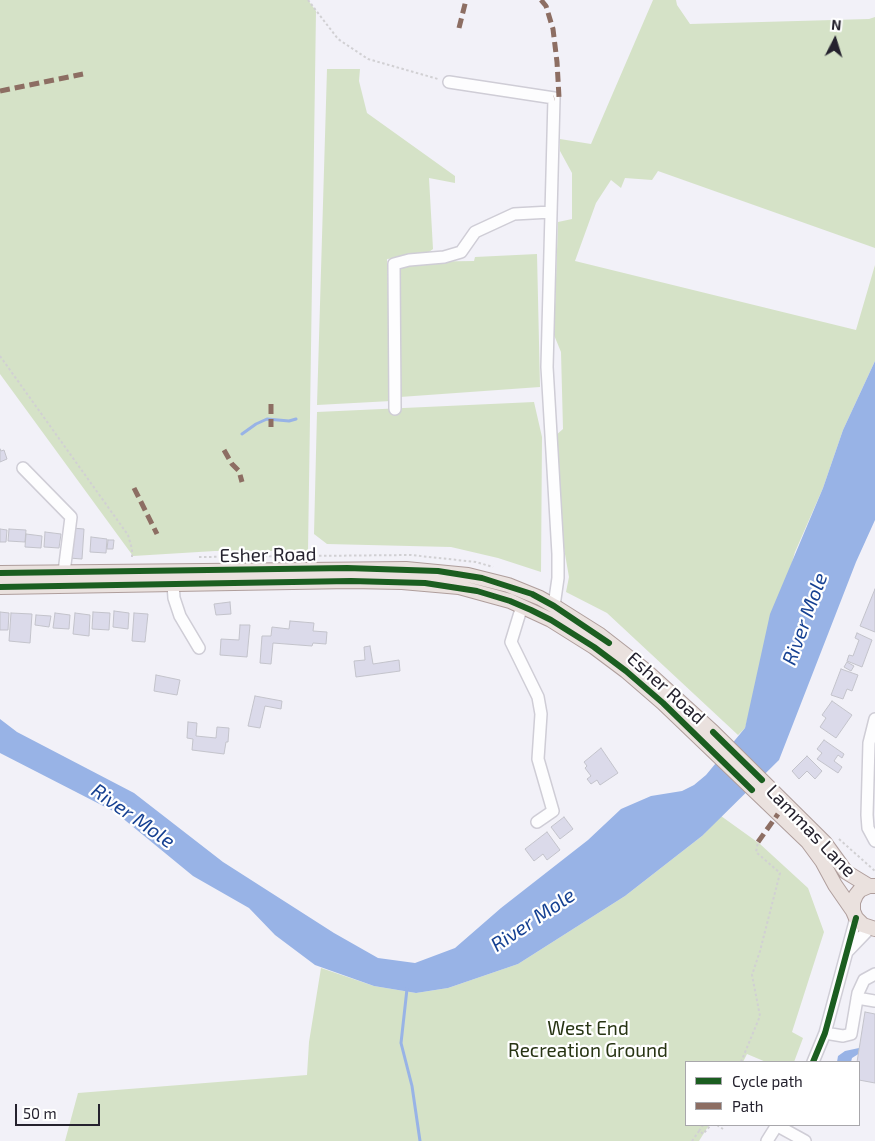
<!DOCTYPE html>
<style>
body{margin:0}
#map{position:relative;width:875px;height:1141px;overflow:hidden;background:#f2f1f8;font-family:"Exo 2",sans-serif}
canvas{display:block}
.legend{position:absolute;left:685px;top:1061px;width:175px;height:65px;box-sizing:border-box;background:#fff;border:1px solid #a8a7ab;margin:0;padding:6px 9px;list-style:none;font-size:15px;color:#25222e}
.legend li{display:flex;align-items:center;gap:10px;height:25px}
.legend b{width:25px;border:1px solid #a8a7ab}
.north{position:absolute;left:810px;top:15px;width:50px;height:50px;-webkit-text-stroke:4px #fff;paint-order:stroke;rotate:5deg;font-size:14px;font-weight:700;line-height:20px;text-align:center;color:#25222e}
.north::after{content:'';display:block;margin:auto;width:18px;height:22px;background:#25222e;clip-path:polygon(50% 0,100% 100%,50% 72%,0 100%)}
.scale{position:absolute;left:15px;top:1104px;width:85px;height:22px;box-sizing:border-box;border:2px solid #25222e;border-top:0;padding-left:6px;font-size:15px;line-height:18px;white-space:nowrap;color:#25222e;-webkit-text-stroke:4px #fff;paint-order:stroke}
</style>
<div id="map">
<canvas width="875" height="1141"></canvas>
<ul class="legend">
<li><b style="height:6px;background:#1b5e20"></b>Cycle path</li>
<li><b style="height:6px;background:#8d6e63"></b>Path</li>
</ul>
<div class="north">N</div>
<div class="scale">50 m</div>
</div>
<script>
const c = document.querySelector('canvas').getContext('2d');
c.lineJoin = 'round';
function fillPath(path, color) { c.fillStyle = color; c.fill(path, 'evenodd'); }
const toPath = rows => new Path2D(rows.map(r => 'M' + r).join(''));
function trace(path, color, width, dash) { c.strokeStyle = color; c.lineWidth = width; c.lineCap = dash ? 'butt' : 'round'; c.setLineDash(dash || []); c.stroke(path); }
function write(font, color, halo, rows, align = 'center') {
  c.font = font + ' "Exo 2",sans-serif'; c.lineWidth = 4.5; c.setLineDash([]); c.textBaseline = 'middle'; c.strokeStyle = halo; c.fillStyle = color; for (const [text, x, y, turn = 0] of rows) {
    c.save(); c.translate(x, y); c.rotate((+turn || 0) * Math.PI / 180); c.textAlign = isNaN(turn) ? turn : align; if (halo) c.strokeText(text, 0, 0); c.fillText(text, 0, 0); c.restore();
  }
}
fillPath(toPath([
 [0,0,308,0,316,11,308,551,215,551,133,556,0,374],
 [653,0,676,0,677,5,690,24,869,19,875,17,875,248,658,171,652,180,625,178,621,188,611,180,596,203,575,261,856,330,875,265,875,361,843,430,823,488,795,552,745,728,738,735,607,613,566,592,569,577,562,537,555,436,563,429,561,352,554,335,558,222,572,219,572,173,560,151,560,139,591,144],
 [327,69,360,69,359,81,367,113,455,176,455,183,429,178,433,249,425,255,387,259,391,401,317,405],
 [537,254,540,387,400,397,398,270,405,262,474,261,475,257],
 [534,402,542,437,541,572,498,558,451,547,327,544,314,534,317,412],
 [721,816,760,844,808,888,824,932,792,1032,803,1038,794,1062,766,1062,747,1054,743,1062,686,1062,686,1125,709,1125,699,1141,65,1141,78,1093,307,1075,309,1042,321,968,374,986,416,993,448,988,518,964,625,896,702,836]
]), '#d5e2c7');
fillPath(toPath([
 [875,361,875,520,856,562,779,760,702,836,625,896,518,964,448,988,416,993,374,986,315,965,275,935,249,908,193,876,115,812,0,753,0,719,17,732,134,793,223,862,334,933,378,958,415,963,455,948,501,908,588,840,621,809,651,796,682,791,694,785,706,775,745,728,770,614,823,488,843,430],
 [859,1048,860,1053,852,1058,851,1062,837,1062,838,1056,845,1051]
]), '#98b3e6');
trace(toPath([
 [242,434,256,424,267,419,289,421,296,419],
 [407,989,401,1043,412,1086,420,1141]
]), '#98b3e6', 3);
const building = toPath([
 [0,449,1,451,4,450,7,459,0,462,0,449],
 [72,528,84,529,82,559,69,558,72,528],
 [0,529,7,530,6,542,0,542,0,529],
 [9,529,26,530,25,542,8,541,9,529],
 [45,532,61,534,59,548,44,547,45,532],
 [26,534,42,536,41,548,25,547,26,534],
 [91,537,107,539,106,553,90,552,91,537],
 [108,540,114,540,113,549,107,549,108,540],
 [875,589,875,632,860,626,875,589],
 [230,602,231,614,216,615,214,604,230,602],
 [114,611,129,613,128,629,113,627,114,611],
 [0,612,9,613,8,630,0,630,0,612],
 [93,612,110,613,109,630,92,629,93,612],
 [11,613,32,614,30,643,9,641,11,613],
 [55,613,70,615,69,629,53,628,55,613],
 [75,613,90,615,89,636,73,634,75,613],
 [134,613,148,614,145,642,132,641,134,613],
 [36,615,51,616,49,627,35,625,36,615],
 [290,621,314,623,313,631,327,632,326,644,313,643,312,646,273,643,271,664,260,663,262,636,271,636,272,627,289,629,290,621],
 [240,625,250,625,247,657,220,655,221,639,239,640,240,625],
 [857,633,872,640,862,667,847,661,849,655,853,656,859,640,855,638,857,633],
 [370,646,373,664,399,660,400,671,356,677,354,661,365,660,364,647,370,646],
 [847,662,854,666,851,671,844,667,847,662],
 [841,669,858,675,852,691,847,689,843,699,831,695,841,669],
 [156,675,180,680,177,695,154,691,156,675],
 [255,696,282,701,281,709,265,706,260,728,248,726,255,696],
 [832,701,852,715,836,738,820,727,826,718,822,715,832,701],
 [188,722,197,723,196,736,216,738,217,727,229,728,228,742,226,742,224,754,192,750,193,739,187,738,188,722],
 [824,740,844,754,842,758,838,755,834,761,842,767,838,773,817,759,822,753,817,749,824,740],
 [601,748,618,773,600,785,597,780,591,784,587,779,591,776,585,768,587,766,584,762,601,748],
 [807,756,822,771,815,779,807,771,799,779,792,771,807,756],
 [564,817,573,829,560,839,551,827,564,817],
 [547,832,560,850,547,860,543,854,534,861,525,849,547,832],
 [865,1012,875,1014,875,1083,859,1080,859,1062,857,1062,865,1012]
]);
fillPath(building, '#dbdaea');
trace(building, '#c3c3cb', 1);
const minor = toPath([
 [449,82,554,98,547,367,558,554,558,578,554,606],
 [395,409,394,264,409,260,444,257,461,252,475,232,514,214,551,212],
 [23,468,71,517,64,572],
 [173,584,174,598,180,616,199,648],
 [522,606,511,642,538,697,541,714,538,759,553,811,537,822],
 [875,719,869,743,867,815,868,828,875,841],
 [847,952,870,928],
 [857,998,875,1001],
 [825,1033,843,1036,851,1034,858,993,864,980,875,974],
 [813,1062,825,1033,856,918],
 [776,1125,805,1141],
 [767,1141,777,1125]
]);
const major = toPath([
 [0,573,406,569,468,575,508,585,540,598,554,606,600,635,645,670,713,732,818,836,825,843,846,872,869,886],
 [0,587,351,581,402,582,459,587,510,601,551,620,594,647,626,671,663,703,808,842,822,861,835,885,853,911],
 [875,886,869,886,860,890,856,895,853,902,853,911,856,918,863,925,875,929]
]);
trace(minor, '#cfcdd6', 14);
trace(major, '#af9e9c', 16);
trace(toPath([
 [308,0,338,39,368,59,438,79],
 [0,356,128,535,132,549,132,559],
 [199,557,411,555,476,562,493,567],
 [839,839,875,871],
 [741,1062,760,1016,752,975,760,951,780,873,756,852,758,842],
 [717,1125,723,1129],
 [699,1131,703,1125],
 [701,1132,703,1134,711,1125],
 [692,1141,699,1131]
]), '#d1d0d3', 2, [2.5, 2.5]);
trace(minor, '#fdfdfe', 11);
trace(major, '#eae1de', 14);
trace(toPath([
 [541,0,546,6,553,29,557,62,559,97,554,98],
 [459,28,466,0],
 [0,91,83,74],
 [271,404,271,427],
 [224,450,232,464,239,471,242,482],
 [134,488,157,534],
 [758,842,778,814]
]), '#8d6e63', 5, [10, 5]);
trace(toPath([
 [0,573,347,568,438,571,482,578,532,594,554,606,609,643],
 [0,587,351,581,425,583,477,591,510,601,531,610,551,620,594,647,626,671,663,703,752,790],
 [713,732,762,780],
 [813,1062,825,1033,856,918]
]), '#1b5e20', 6);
write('19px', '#25222e', '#fff', [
 ["Esher Road",268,555,-1],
 ["Esher Road",666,688,42],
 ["Lammas Lane",811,831,46]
]);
write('19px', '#273413', '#fff', [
 ["West End",588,1029],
 ["Recreation Ground",588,1051]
]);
write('italic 20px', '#164192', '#fff', [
 ["River Mole",805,619,-70],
 ["River Mole",133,816,35],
 ["River Mole",533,920,-34]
]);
</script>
